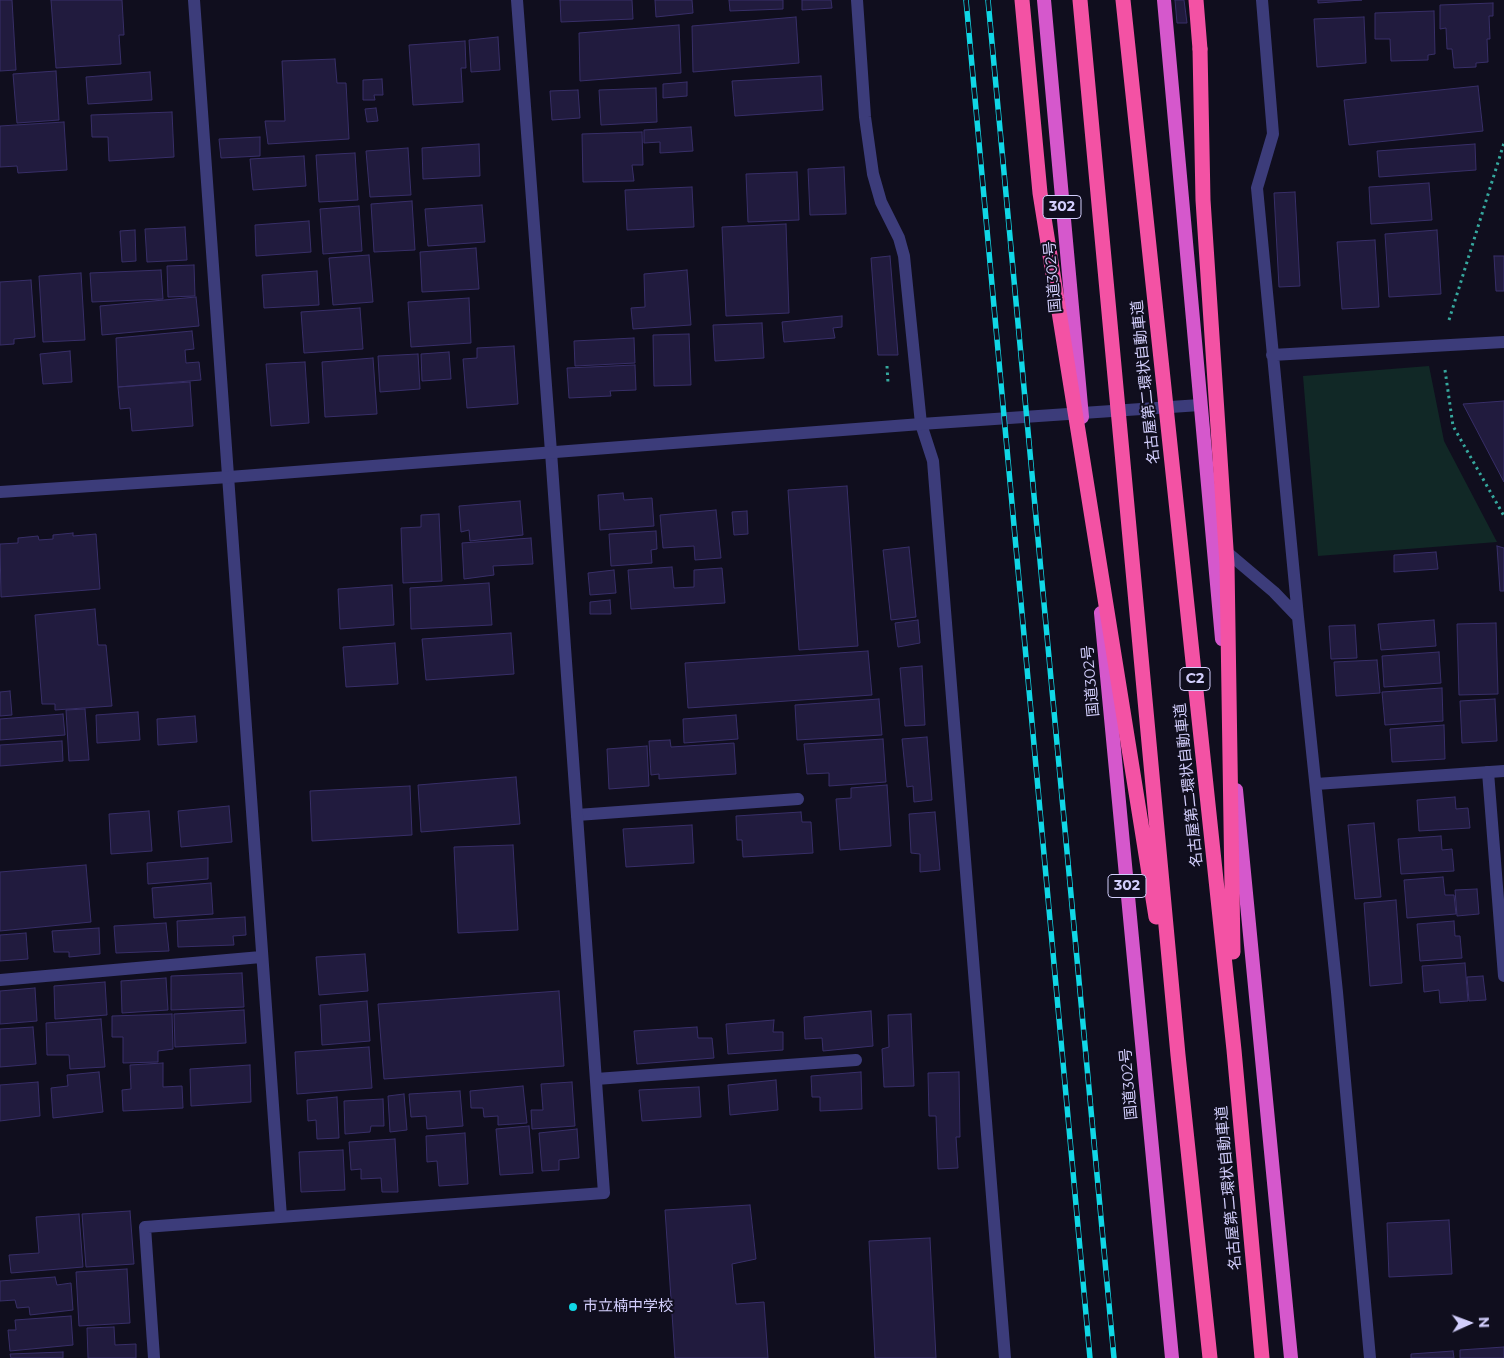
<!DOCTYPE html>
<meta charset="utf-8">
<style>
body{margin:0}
#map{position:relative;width:1504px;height:1358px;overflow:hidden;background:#100e1e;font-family:Montserrat,sans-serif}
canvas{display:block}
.north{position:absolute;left:1444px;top:1298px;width:50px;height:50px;-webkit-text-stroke:4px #100e1e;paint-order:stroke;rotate:88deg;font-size:14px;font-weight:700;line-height:20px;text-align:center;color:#d2cefc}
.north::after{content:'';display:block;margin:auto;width:18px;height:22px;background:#d2cefc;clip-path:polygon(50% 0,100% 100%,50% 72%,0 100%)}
</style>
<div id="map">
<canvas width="1504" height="1358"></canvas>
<div class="north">N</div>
</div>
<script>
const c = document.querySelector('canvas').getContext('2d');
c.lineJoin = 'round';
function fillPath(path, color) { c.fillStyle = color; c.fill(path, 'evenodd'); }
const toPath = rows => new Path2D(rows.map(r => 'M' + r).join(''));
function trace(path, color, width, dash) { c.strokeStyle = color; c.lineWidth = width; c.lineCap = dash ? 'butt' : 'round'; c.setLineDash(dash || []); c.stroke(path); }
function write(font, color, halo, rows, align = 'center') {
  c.font = font + ' Montserrat,"Noto Sans JP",sans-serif'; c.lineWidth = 4; c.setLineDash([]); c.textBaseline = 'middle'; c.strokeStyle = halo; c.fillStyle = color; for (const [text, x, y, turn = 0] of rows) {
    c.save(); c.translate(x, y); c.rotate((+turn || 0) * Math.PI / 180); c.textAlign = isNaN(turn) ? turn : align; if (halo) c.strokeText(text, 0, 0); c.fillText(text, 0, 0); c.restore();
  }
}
fillPath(toPath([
 [1429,366,1444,441,1497,542,1318,556,1303,376]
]), '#112826');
const building = toPath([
 [0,0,12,0,16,70,0,71,0,0],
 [51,0,122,0,124,35,119,35,121,64,56,68,51,0],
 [560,0,632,0,633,19,561,22,560,0],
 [655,0,692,0,693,13,656,17,655,0],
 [729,0,783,0,783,9,730,11,729,0],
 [802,0,831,0,832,8,802,10,802,0],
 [1175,0,1184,0,1187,23,1177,23,1175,0],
 [1318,0,1362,0,1318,3,1318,0],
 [1493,3,1493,16,1489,16,1490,39,1487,39,1488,62,1476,63,1476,67,1454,68,1452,49,1447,49,1446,28,1440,29,1440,5,1493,3],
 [1434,11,1435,54,1428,55,1428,60,1391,61,1390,39,1375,39,1375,13,1434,11],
 [796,17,799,63,693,72,692,26,796,17],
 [1364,17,1366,63,1317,67,1314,19,1364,17],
 [679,25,681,73,580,81,579,33,679,25],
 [498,37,500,70,471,72,469,40,498,37],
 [465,41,466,68,461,68,463,102,413,105,409,45,465,41],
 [335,59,337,83,346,83,349,139,268,144,265,121,285,121,282,61,335,59],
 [56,71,59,120,17,123,13,74,56,71],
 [150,72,152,100,88,104,86,77,150,72],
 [821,76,823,110,735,116,732,81,821,76],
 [382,79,383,95,374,95,375,100,363,100,363,80,382,79],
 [687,82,687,96,663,98,663,84,687,82],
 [1478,86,1483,131,1349,145,1344,100,1478,86],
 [656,88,657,122,601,125,599,90,656,88],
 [578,90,580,118,552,120,550,91,578,90],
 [376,108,378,121,367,122,365,109,376,108],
 [172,112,174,157,109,161,108,137,92,137,91,115,172,112],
 [64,122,67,170,18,173,17,166,0,167,0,126,64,122],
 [691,127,693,151,660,153,660,142,644,143,644,130,691,127],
 [642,132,643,165,632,165,634,181,583,182,582,134,642,132],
 [260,137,260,156,221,158,219,139,260,137],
 [479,144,480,176,423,179,422,148,479,144],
 [1475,144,1476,170,1379,177,1377,151,1475,144],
 [408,148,411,195,370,197,366,151,408,148],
 [355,153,358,200,319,202,316,155,355,153],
 [304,156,306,186,253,190,250,159,304,156],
 [844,167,846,214,810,215,808,169,844,167],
 [797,172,799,220,748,222,746,174,797,172],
 [1429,183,1432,220,1371,224,1369,187,1429,183],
 [692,187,694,227,627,230,625,190,692,187],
 [1295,192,1300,286,1279,287,1274,193,1295,192],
 [412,201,415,250,374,252,371,204,412,201],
 [482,205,485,242,428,246,425,209,482,205],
 [359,206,362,251,323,254,320,209,359,206],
 [309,221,311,252,256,256,255,225,309,221],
 [786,224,789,313,726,316,722,227,786,224],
 [185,227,187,260,147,262,145,229,185,227],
 [135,230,136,261,122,262,120,231,135,230],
 [1437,230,1441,294,1389,297,1385,234,1437,230],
 [1375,240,1379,307,1342,309,1337,242,1375,240],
 [476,248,479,289,422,292,420,252,476,248],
 [369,255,373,302,333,305,329,258,369,255],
 [890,256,898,355,878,355,871,258,890,256],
 [1494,256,1504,256,1504,291,1496,291,1494,256],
 [194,265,195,296,168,297,167,266,194,265],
 [161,270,163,299,92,302,90,273,161,270],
 [687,270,691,325,633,329,631,308,645,307,644,274,687,270],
 [317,271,319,305,264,308,262,275,317,271],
 [81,273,85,340,43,342,39,276,81,273],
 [31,280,35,337,14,339,14,344,0,345,0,282,31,280],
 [196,297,199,326,102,335,100,306,196,297],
 [469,298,471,343,411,347,408,302,469,298],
 [360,308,363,349,304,353,301,312,360,308],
 [842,316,842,327,833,328,835,338,784,342,782,322,842,316],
 [762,323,764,358,715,361,713,325,762,323],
 [192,331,194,349,185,350,186,363,199,362,201,380,118,387,116,338,192,331],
 [689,334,691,385,654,386,653,335,689,334],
 [634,338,635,363,575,366,574,341,634,338],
 [514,346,518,404,467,408,463,359,477,358,477,348,514,346],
 [70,351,72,382,43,384,40,354,70,351],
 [449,352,451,379,422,381,421,354,449,352],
 [418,354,420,389,380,392,378,356,418,354],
 [373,358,377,414,325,417,322,362,373,358],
 [305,362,309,423,271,426,266,364,305,362],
 [635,365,636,390,610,391,611,396,569,398,567,368,635,365],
 [190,382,193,426,132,431,130,408,120,409,118,387,190,382],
 [1504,401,1504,482,1463,404,1504,401],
 [847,486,858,646,799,650,788,490,847,486],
 [623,493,624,500,652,498,654,526,600,530,598,495,623,493],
 [520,501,523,535,470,541,469,530,461,532,459,506,520,501],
 [716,510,721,558,695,560,694,546,663,548,660,515,716,510],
 [747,511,748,534,734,535,732,512,747,511],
 [439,514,442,581,403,583,401,528,421,527,421,515,439,514],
 [656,531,657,549,651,550,652,563,611,566,609,534,656,531],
 [73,533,73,536,96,534,100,589,1,597,0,544,18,543,18,538,38,536,39,540,53,539,53,535,73,533],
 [531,538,533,564,493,566,494,575,464,579,462,543,531,538],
 [1497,546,1504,548,1504,591,1500,591,1497,546],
 [909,547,916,617,891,620,883,550,909,547],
 [1436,552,1438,569,1394,572,1394,555,1436,552],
 [672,567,674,588,694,587,694,570,722,568,725,603,631,609,628,570,672,567],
 [614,570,616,593,590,595,588,573,614,570],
 [489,583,492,625,411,629,410,588,489,583],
 [392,585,394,625,340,629,338,589,392,585],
 [610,600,611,614,590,614,590,602,610,600],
 [95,609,98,645,106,645,112,706,55,710,55,704,42,704,35,615,95,609],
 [918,620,920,643,898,647,895,623,918,620],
 [1434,620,1436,646,1381,650,1378,624,1434,620],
 [1496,623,1498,694,1459,695,1457,624,1496,623],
 [1355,625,1357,658,1331,659,1329,626,1355,625],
 [511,633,514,674,426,680,422,639,511,633],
 [395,643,398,684,346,687,343,647,395,643],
 [868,651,872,695,688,708,685,663,868,651],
 [1439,652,1441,683,1384,687,1382,656,1439,652],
 [1377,660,1380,693,1336,696,1334,662,1377,660],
 [922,666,925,725,905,726,900,668,922,666],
 [1442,688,1443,721,1385,725,1382,692,1442,688],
 [10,691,12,715,0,716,0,692,10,691],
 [879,699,882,735,797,740,795,705,879,699],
 [1495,699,1497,741,1462,743,1460,701,1495,699],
 [85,709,89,760,69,761,66,710,85,709],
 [138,712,140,740,97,743,96,715,138,712],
 [63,714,65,735,0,740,0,719,63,714],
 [736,715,738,739,684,743,683,719,736,715],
 [195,716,197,742,158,745,157,719,195,716],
 [1444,725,1445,759,1392,762,1390,729,1444,725],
 [927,737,932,800,914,802,913,786,907,787,902,739,927,737],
 [883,739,886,782,829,786,829,773,807,774,804,744,883,739],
 [670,740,671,747,734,743,736,774,659,779,659,774,651,775,649,741,670,740],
 [62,741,63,761,0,766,0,745,62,741],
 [647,746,649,786,609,789,607,749,647,746],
 [516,777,520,824,421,832,418,785,516,777],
 [887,785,891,846,840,850,836,799,851,798,851,788,887,785],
 [410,786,412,835,312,841,310,791,410,786],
 [1455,797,1456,809,1468,808,1470,828,1419,831,1417,800,1455,797],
 [229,806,232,842,181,847,178,811,229,806],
 [149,811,152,851,111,854,109,814,149,811],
 [801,812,802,822,811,822,813,853,743,857,742,840,737,840,736,816,801,812],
 [935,812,940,870,920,872,920,854,911,853,909,814,935,812],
 [1374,823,1381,897,1355,899,1348,825,1374,823],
 [692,825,694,863,626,867,623,829,692,825],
 [1441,836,1442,850,1452,849,1454,871,1401,874,1398,839,1441,836],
 [513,845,518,930,458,933,454,847,513,845],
 [208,858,208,879,148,884,147,863,208,858],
 [86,865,91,922,0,931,0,872,86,865],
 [1443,877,1445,895,1454,895,1456,914,1407,918,1404,880,1443,877],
 [211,883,213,914,154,918,152,888,211,883],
 [1477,889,1479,914,1457,916,1455,890,1477,889],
 [1396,900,1402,983,1370,986,1364,903,1396,900],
 [245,917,246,935,233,936,234,945,178,947,177,921,245,917],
 [1454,921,1455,936,1460,936,1462,958,1420,961,1417,924,1454,921],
 [166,923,169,951,116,953,114,926,166,923],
 [99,928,100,954,69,957,69,952,54,952,52,931,99,928],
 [26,933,28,959,0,961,0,935,26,933],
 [365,954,368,991,319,995,316,957,365,954],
 [1465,963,1468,1001,1440,1003,1439,990,1424,992,1422,966,1465,963],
 [242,973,244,1007,171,1010,171,976,242,973],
 [1483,976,1486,1000,1469,1001,1467,977,1483,976],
 [166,978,168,1010,122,1013,121,981,166,978],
 [105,982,107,1015,55,1019,54,986,105,982],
 [35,988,37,1021,0,1024,0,991,35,988],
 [559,991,564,1066,384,1079,378,1004,559,991],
 [367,1001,370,1041,322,1045,320,1005,367,1001],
 [244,1010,246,1043,175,1047,174,1014,244,1010],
 [871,1011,873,1046,823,1051,822,1038,805,1039,804,1017,871,1011],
 [172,1014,173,1049,158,1051,158,1062,123,1063,123,1037,112,1037,112,1016,172,1014],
 [911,1014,914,1086,884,1087,882,1049,889,1047,888,1015,911,1014],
 [101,1019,105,1067,70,1069,69,1055,47,1055,46,1023,101,1019],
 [774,1020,773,1032,783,1032,783,1050,728,1054,726,1024,774,1020],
 [33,1027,36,1064,0,1067,0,1029,33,1027],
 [697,1027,698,1038,712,1038,714,1058,637,1064,634,1031,697,1027],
 [369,1047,372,1088,297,1094,295,1052,369,1047],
 [163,1063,163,1087,182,1086,183,1108,123,1111,122,1090,131,1089,130,1065,163,1063],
 [250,1065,251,1102,191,1106,190,1069,250,1065],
 [99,1072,103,1112,53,1118,51,1088,68,1086,67,1075,99,1072],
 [861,1072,862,1109,820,1111,820,1097,812,1097,811,1076,861,1072],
 [959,1072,960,1137,956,1137,958,1168,938,1169,936,1116,929,1116,928,1073,959,1072],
 [776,1080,778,1110,730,1115,728,1085,776,1080],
 [38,1082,40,1116,0,1121,0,1085,38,1082],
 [572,1082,575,1126,532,1129,531,1110,543,1110,541,1084,572,1082],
 [523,1086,527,1123,498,1125,498,1116,484,1117,483,1108,471,1108,470,1091,523,1086],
 [699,1087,701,1117,642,1121,639,1090,699,1087],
 [460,1091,463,1126,427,1129,426,1116,411,1117,409,1094,460,1091],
 [404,1094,407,1130,390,1132,388,1096,404,1094],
 [337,1097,339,1138,317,1139,316,1120,308,1121,307,1100,337,1097],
 [383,1099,384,1126,371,1126,370,1132,345,1134,344,1101,383,1099],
 [529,1126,533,1173,500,1175,496,1129,529,1126],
 [577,1129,579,1158,559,1160,559,1170,542,1171,539,1133,577,1129],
 [465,1133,468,1184,439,1186,437,1161,427,1162,426,1136,465,1133],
 [395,1139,398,1192,382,1192,381,1178,361,1179,361,1169,351,1170,349,1142,395,1139],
 [343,1150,345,1190,301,1192,299,1152,343,1150],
 [750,1205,756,1259,732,1264,736,1304,764,1302,768,1358,675,1358,665,1210,750,1205],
 [130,1211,134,1264,86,1267,82,1214,130,1211],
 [79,1214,83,1267,11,1273,9,1255,39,1253,36,1217,79,1214],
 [1449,1220,1452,1274,1389,1277,1387,1223,1449,1220],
 [930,1238,936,1358,875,1358,869,1241,930,1238],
 [127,1269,130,1323,79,1326,76,1272,127,1269],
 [55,1277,57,1285,71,1283,73,1310,30,1315,29,1307,17,1308,15,1300,0,1301,0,1281,55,1277],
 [71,1316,73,1345,10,1351,8,1330,16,1330,15,1320,71,1316],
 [114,1327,115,1345,136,1344,136,1358,88,1358,87,1328,114,1327],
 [1504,1347,1504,1358,1460,1358,1460,1350,1504,1347],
 [1453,1351,1454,1358,1411,1358,1411,1354,1453,1351],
 [63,1352,63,1358,11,1358,10,1354,63,1352]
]);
fillPath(building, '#211b3e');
trace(building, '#382f68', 1);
trace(toPath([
 [1449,320,1504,143],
 [887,366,888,383],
 [1445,370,1453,426,1504,516]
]), '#36a89e', 3, [2.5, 4]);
trace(toPath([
 [517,0,551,452],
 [1488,772,1504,976],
 [577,815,798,799],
 [596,1079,856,1060]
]), '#3c3c7a', 12);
trace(toPath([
 [194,0,281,1217],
 [857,0,865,117,873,174,881,202,899,238,904,256,921,424,933,461,1005,1358],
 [1262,0,1273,134,1257,188,1298,617,1337,992,1370,1358],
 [1272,355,1504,342],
 [1222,548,1274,592,1298,617],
 [1316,784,1504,771],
 [0,980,261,957],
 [154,1358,145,1227,604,1193,551,452]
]), '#3c3c7a', 12);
trace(toPath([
 [0,492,229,477,921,424,1200,405]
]), '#3c3c7a', 12);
trace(toPath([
 [1044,0,1082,417],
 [1164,0,1222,639],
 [1101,613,1172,1358],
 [1236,790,1291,1358]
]), '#d558cc', 14);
trace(toPath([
 [1196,0,1200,49]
]), '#f352a4', 15);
const rail = toPath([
 [966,0,1090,1358],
 [988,0,1114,1358]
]);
trace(rail, '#10d7e6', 5.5);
trace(rail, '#100e1e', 4, [11]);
trace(toPath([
 [1022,0,1040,193,1156,917],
 [1080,0,1178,1055,1210,1358],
 [1123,0,1234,1050,1262,1358],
 [1200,49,1203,200,1227,564,1233,952]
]), '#f352a4', 15);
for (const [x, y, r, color] of [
 [573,1307,5,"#10d7e6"]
]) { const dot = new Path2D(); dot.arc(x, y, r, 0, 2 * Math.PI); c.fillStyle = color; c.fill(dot); trace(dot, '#100e1e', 2); }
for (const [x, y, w] of [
 [1062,207,38],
 [1195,679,30],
 [1127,886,38]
]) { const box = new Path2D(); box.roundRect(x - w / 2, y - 11.5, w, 23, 4); c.fillStyle = '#100e1e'; c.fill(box); trace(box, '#d2cefc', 1); }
write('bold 14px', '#d2cefc', null, [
 ["302",1062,207],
 ["C2",1195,679],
 ["302",1127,886]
]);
write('15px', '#d2cefc', '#100e1e', [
 ["国道302号",1053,277,-95],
 ["名古屋第二環状自動車道",1146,382,-96],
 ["国道302号",1091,681,-95],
 ["名古屋第二環状自動車道",1189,785,-96],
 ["国道302号",1129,1084,-95],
 ["名古屋第二環状自動車道",1229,1188,-95]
]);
write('15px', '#d2cefc', '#100e1e', [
 ["市立楠中学校",583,1307]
], 'left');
</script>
